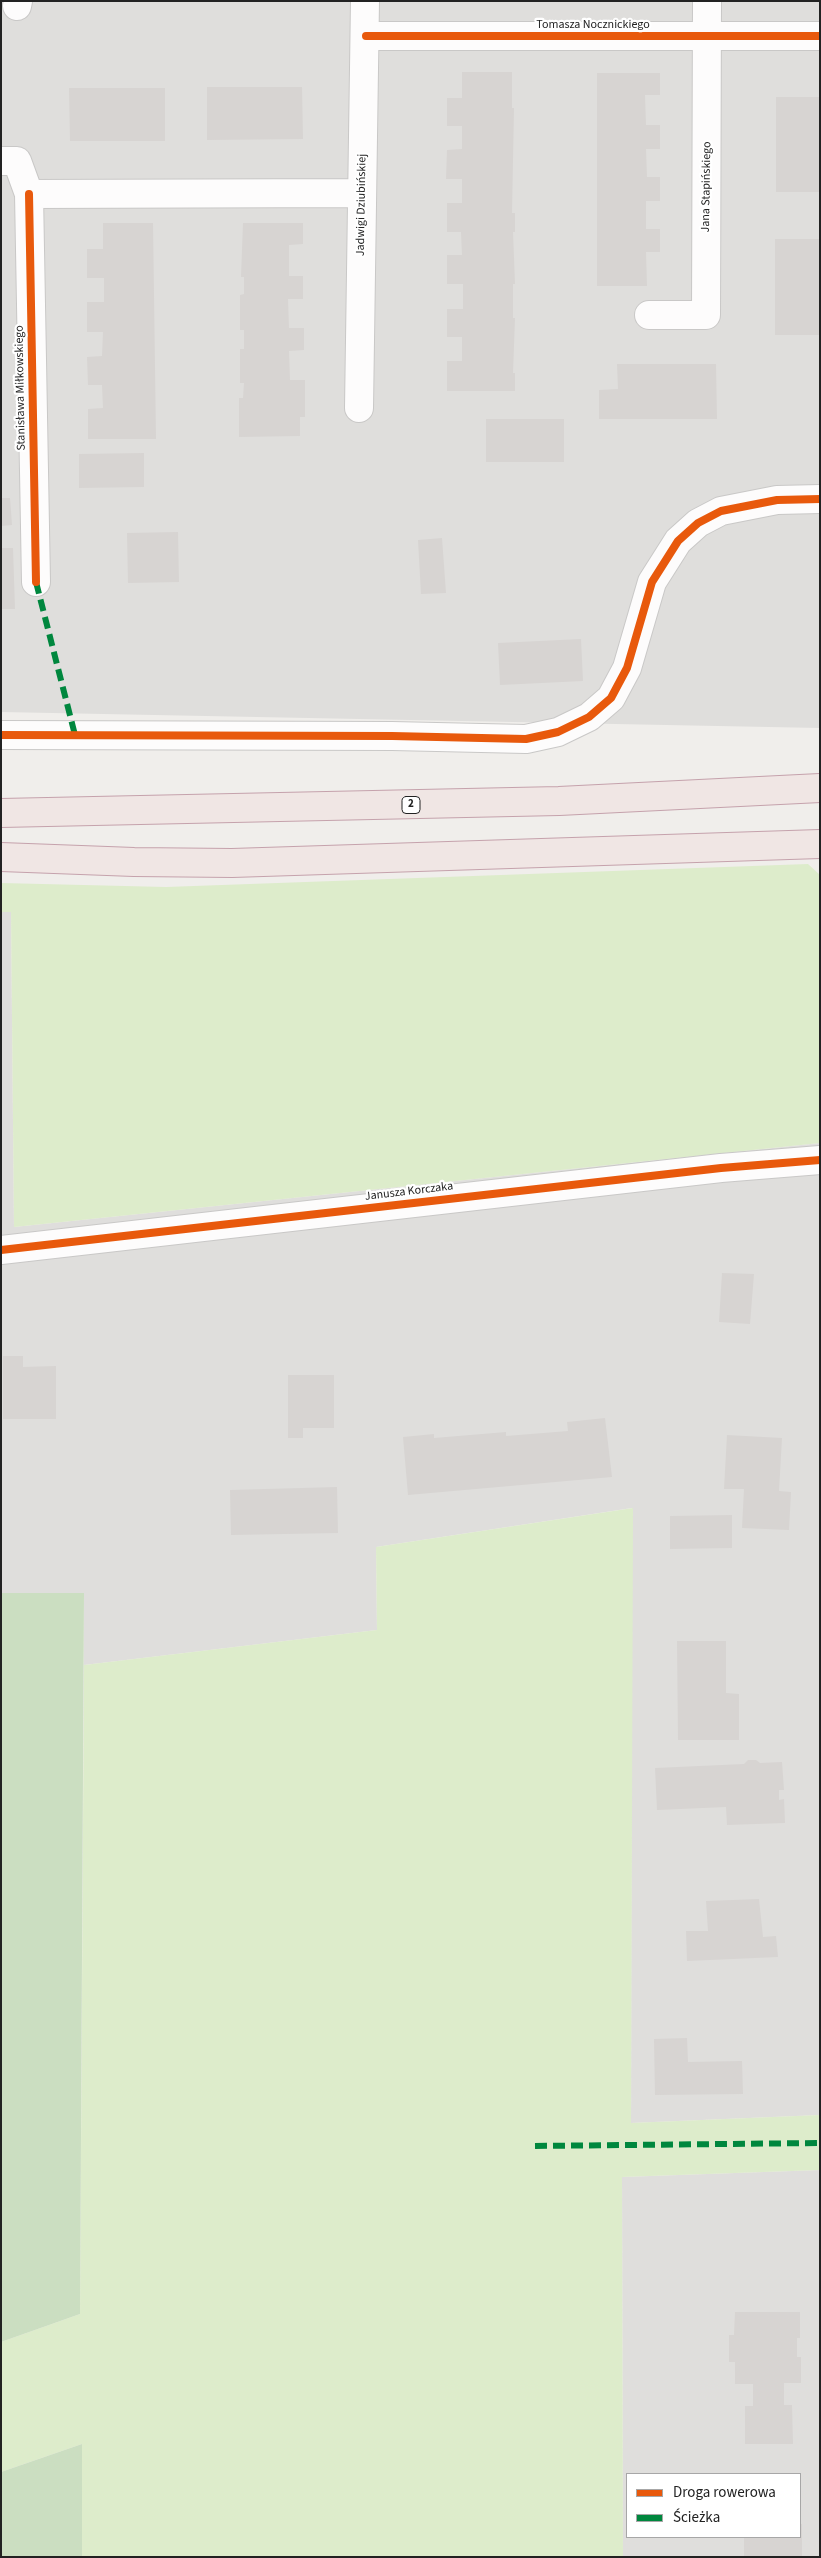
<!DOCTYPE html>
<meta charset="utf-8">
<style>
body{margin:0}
#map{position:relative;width:821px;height:2558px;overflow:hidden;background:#f0eeeb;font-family:"Source Sans 3",sans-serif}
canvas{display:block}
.frame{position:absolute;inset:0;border:2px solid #222;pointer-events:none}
.legend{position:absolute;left:626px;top:2473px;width:175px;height:65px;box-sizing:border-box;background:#fff;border:1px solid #a7a7a7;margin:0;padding:6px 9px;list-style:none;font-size:15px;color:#222}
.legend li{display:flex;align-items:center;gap:10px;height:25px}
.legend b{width:25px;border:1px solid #a7a7a7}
</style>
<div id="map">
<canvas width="821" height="2558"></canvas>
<div class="frame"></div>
<ul class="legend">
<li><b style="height:6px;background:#e8590c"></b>Droga rowerowa</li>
<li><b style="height:6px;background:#00873e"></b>Ścieżka</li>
</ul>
</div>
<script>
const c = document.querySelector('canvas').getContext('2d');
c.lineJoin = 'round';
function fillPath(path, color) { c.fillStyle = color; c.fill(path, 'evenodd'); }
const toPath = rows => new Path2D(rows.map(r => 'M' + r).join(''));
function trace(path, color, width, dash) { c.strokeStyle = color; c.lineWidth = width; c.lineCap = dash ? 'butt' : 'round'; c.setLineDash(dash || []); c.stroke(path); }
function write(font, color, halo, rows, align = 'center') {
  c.font = font + ' "Source Sans 3",sans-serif'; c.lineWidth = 4.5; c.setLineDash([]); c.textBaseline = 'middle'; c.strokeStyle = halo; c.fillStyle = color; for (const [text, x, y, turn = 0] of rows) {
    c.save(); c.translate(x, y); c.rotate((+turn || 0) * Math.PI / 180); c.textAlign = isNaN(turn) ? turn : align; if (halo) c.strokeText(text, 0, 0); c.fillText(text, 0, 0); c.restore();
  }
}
fillPath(toPath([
 [1,1,820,1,820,728,1,712],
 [1,912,11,912,14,1227,820,1143,820,2115,631,2123,632,1508,376,1547,377,1630,84,1665,84,1593,1,1593],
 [820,2170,820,2557,623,2557,622,2177],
 [627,2474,800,2474,800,2537,627,2537]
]), '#dfdedc');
fillPath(toPath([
 [808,864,820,875,820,1143,14,1227,11,912,1,912,1,883,166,887],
 [633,1508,631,2123,820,2115,820,2170,622,2177,623,2557,82,2557,82,2444,1,2472,1,2342,80,2314,84,1665,377,1630,376,1547]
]), '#ddeccb');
fillPath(toPath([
 [1,1593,84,1593,80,2314,1,2342],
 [82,2444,82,2557,1,2557,1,2472]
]), '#cbdec1');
fillPath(toPath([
 [462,72,512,72,512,108,514,108,512,213,515,213,515,232,513,232,515,284,513,284,513,318,515,318,513,373,515,373,515,391,447,391,447,361,462,361,462,337,447,337,447,309,463,309,463,284,447,284,447,255,462,255,461,232,447,232,447,203,462,203,462,179,446,179,447,150,462,149,462,126,447,126,447,98,462,98],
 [597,73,660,73,660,95,645,95,646,125,660,125,660,149,646,149,647,177,660,177,660,201,646,201,646,229,660,229,660,252,646,252,647,286,597,286],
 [207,87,302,87,303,139,207,140],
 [69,88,165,88,165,141,70,141],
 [776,97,820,97,820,192,776,192],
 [103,223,153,223,156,439,88,439,88,409,103,408,102,385,88,385,87,357,102,356,103,332,87,332,87,302,104,302,104,278,87,278,87,249,103,249],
 [243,223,303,223,303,244,289,245,289,276,303,276,303,299,288,299,289,328,304,328,304,350,289,351,290,380,305,380,305,417,300,417,300,436,239,437,239,398,243,398,244,383,240,383,240,349,244,349,244,330,240,330,240,295,244,294,244,277,241,277],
 [775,239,820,239,820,335,775,335],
 [617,364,716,364,717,419,599,419,599,390,618,389],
 [486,419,564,419,564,462,486,462],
 [144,453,144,487,79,488,79,454],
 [1,498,10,498,12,525,1,526],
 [178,532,179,582,128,583,127,533],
 [442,538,446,593,421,594,418,540],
 [1,548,13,548,15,609,1,609],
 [581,639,583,681,500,685,498,643],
 [722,1273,754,1274,750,1324,719,1322],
 [3,1356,23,1356,23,1367,56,1366,56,1419,3,1419],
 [288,1375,334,1375,334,1428,303,1428,303,1438,288,1438],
 [605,1418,612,1477,408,1495,403,1437,434,1434,434,1438,506,1432,506,1436,568,1431,567,1422],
 [727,1435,782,1438,779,1491,791,1492,789,1530,742,1528,744,1489,724,1489],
 [337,1487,338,1533,231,1535,230,1490],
 [732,1515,732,1548,670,1549,670,1516],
 [677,1641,726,1641,726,1693,739,1694,739,1740,678,1740],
 [748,1760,756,1760,760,1763,782,1762,784,1790,779,1790,779,1800,784,1799,785,1823,727,1825,726,1807,657,1810,655,1768,744,1764],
 [759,1899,763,1937,776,1936,778,1957,687,1961,686,1931,708,1931,706,1901],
 [687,2038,688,2062,742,2061,743,2094,655,2095,654,2039],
 [735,2312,800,2312,800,2338,797,2338,797,2357,801,2357,801,2383,784,2383,784,2405,792,2405,793,2444,745,2444,745,2406,753,2406,753,2384,735,2384,735,2362,729,2362,729,2335,734,2335],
 [800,2524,802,2524,802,2557,744,2557,744,2537,800,2537]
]), '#d7d4d2');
const minor = toPath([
 [17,6,18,1],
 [366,36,820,36],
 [1,161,17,161,29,194,362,193],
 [29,194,36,582],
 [649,315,706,315,707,1],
 [359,408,365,1],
 [1,735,392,736,526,739,558,732,589,717,611,698,627,668,652,582,678,541,698,523,721,511,777,500,820,499],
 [1,1250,721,1168,820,1160]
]);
const trunk = toPath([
 [1,813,559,801,820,788],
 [1,857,134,862,232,863,820,844]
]);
trace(minor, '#c9c8c7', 30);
trace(trunk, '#c5a2ac', 30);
trace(minor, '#fdfcfc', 28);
trace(trunk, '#f0e6e4', 28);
trace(toPath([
 [36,582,75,735],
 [535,2146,820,2143]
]), '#00873e', 6, [12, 6]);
trace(toPath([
 [366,36,820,36],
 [29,194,36,582],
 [1,735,392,736,526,739,558,732,589,717,611,698,627,668,652,582,678,541,698,523,721,511,777,500,820,499],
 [1,1250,721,1168,820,1160]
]), '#e8590c', 8);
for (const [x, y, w] of [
 [411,805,18]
]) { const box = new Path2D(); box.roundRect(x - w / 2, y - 8.5, w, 17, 4); c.fillStyle = '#fff'; c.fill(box); trace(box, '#222', 1); }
write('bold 11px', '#222', null, [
 ["2",411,805]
]);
write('12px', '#222', '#fff', [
 ["Tomasza Nocznickiego",593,25],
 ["Jana Stapińskiego",707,187,-89],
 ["Jadwigi Dziubińskiej",362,205,-89],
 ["Stanisława Miłkowskiego",21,388,-91],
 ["Janusza Korczaka",409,1192,-7]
]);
</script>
